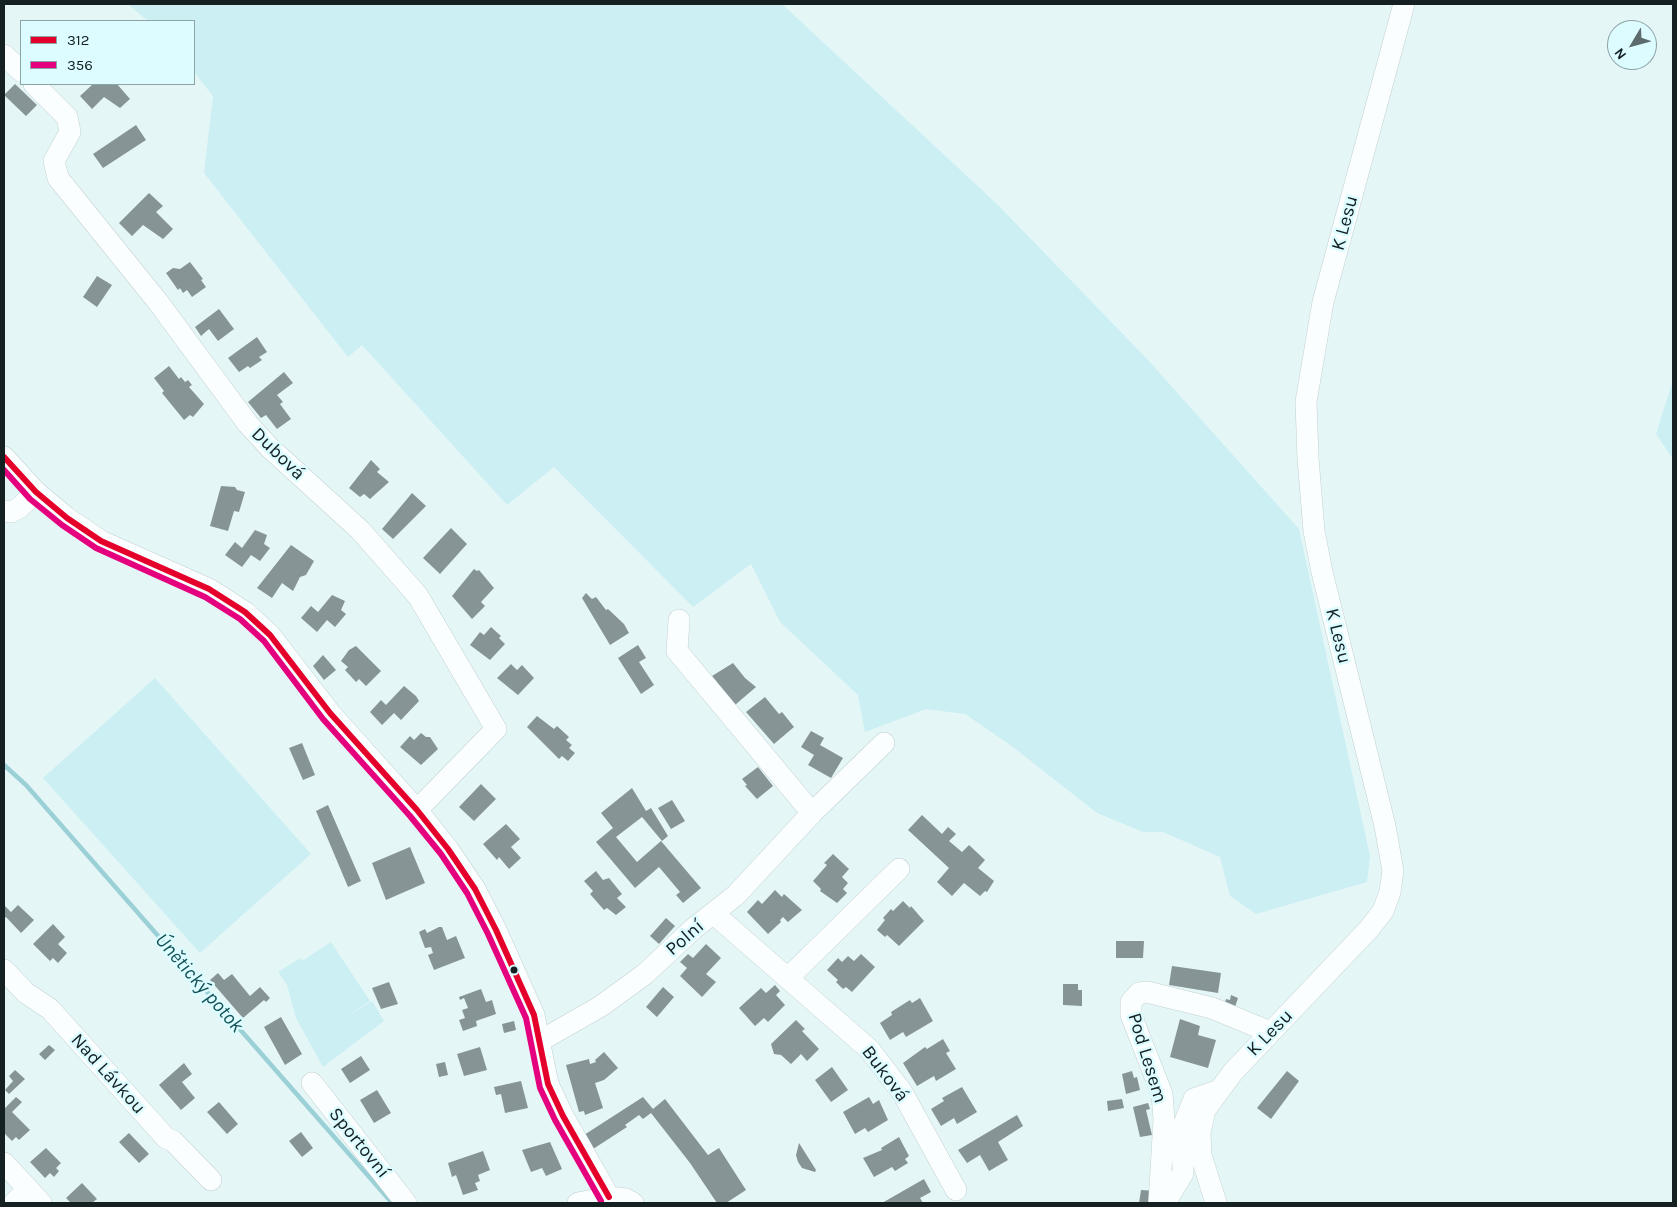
<!DOCTYPE html>
<meta charset="utf-8">
<style>
body{margin:0}
#map{position:relative;width:1677px;height:1207px;overflow:hidden;background:#e5f6f7;font-family:Karla,sans-serif}
canvas{display:block}
.frame{position:absolute;inset:0;border:5px solid #152022;pointer-events:none}
.legend{position:absolute;left:20px;top:20px;width:175px;height:65px;box-sizing:border-box;background:#ddfcff;border:1px solid #8da4a7;margin:0;padding:6px 9px;list-style:none;font-size:15px;color:#152022}
.legend li{display:flex;align-items:center;gap:10px;height:25px}
.legend b{width:25px;border:1px solid #8da4a7}
.north{position:absolute;left:1607px;top:20px;width:50px;height:50px;box-sizing:border-box;background:#ddfcff;border:1px solid #8da4a7;border-radius:50%;rotate:233deg;font-size:14px;font-weight:700;line-height:20px;text-align:center;color:#152022}
.north::after{content:'';display:block;margin:auto;width:18px;height:22px;background:#5e6b6d;clip-path:polygon(50% 0,100% 100%,50% 72%,0 100%)}
</style>
<div id="map">
<canvas width="1677" height="1207"></canvas>
<div class="frame"></div>
<ul class="legend">
<li><b style="height:6px;background:#e4002b"></b>312</li>
<li><b style="height:6px;background:#e5007d"></b>356</li>
</ul>
<div class="north">N</div>
</div>
<script>
const c = document.querySelector('canvas').getContext('2d');
c.lineJoin = 'round';
function fillPath(path, color) { c.fillStyle = color; c.fill(path, 'evenodd'); }
const toPath = rows => new Path2D(rows.map(r => 'M' + r).join(''));
function trace(path, color, width, dash) { c.strokeStyle = color; c.lineWidth = width; c.lineCap = dash ? 'butt' : 'round'; c.setLineDash(dash || []); c.stroke(path); }
function write(font, color, halo, rows, align = 'center') {
  c.font = font + ' Karla,sans-serif'; c.lineWidth = 5; c.setLineDash([]); c.textBaseline = 'middle'; c.strokeStyle = halo; c.fillStyle = color; for (const [text, x, y, turn = 0] of rows) {
    c.save(); c.translate(x, y); c.rotate((+turn || 0) * Math.PI / 180); c.textAlign = isNaN(turn) ? turn : align; if (halo) c.strokeText(text, 0, 0); c.fillText(text, 0, 0); c.restore();
  }
}
fillPath(toPath([
 [128,4,782,4,998,205,1148,360,1299,529,1370,856,1367,882,1256,914,1230,896,1220,857,1163,832,1143,832,1097,813,1013,747,965,714,926,709,865,732,858,695,780,622,751,564,693,607,554,467,507,505,362,345,348,357,204,173,213,96,194,72,194,21,148,21],
 [1673,380,1673,459,1656,434],
 [155,678,311,854,200,953,43,778],
 [331,942,370,1001,342,1020,372,1001,384,1021,323,1067,296,1018,287,985,278,972,300,958,302,961]
]), '#cbeff3');
trace(toPath([
 [4,765,26,785,392,1203]
]), '#9ad0d6', 4.5);
fillPath(toPath([
 [15,84,37,105,26,116,4,95],
 [93,84,117,84,130,99,120,108,104,97,92,109,80,96],
 [136,125,146,140,103,168,93,154],
 [149,193,163,206,156,212,173,229,163,239,143,225,132,236,119,223],
 [190,262,203,279,201,280,206,287,192,297,187,290,183,293,180,288,178,290,166,273,173,268,180,269],
 [97,276,112,285,97,307,83,297],
 [219,309,234,329,218,341,209,329,201,336,195,327],
 [257,337,267,352,259,357,262,360,250,368,248,366,239,372,228,358],
 [169,366,179,379,181,377,185,382,188,380,192,385,189,387,204,404,193,417,190,415,184,420,162,393,164,391,154,378],
 [284,372,293,383,277,395,283,402,280,404,291,419,277,429,266,415,261,418,248,402],
 [371,460,380,469,377,472,389,482,370,499,364,494,360,497,349,488],
 [221,486,235,487,237,490,245,492,239,512,234,511,228,531,210,526],
 [412,493,426,506,393,539,382,529],
 [451,528,467,544,440,574,423,558],
 [255,530,267,535,264,544,270,548,260,561,251,555,242,567,225,555,235,542,242,548],
 [291,545,314,561,306,575,300,577,293,591,282,583,272,598,257,588],
 [474,569,477,571,479,570,494,588,481,602,485,606,472,619,452,596],
 [586,593,592,599,596,597,606,610,608,609,624,624,629,633,610,645,582,598],
 [332,595,345,601,341,610,346,614,335,627,327,620,317,632,301,618,311,606,318,612],
 [491,627,501,636,499,638,505,644,490,660,470,645,480,632,484,635],
 [638,645,646,658,639,662,654,685,641,694,618,658],
 [356,646,381,671,366,686,359,679,356,682,345,670,348,667,341,661,349,650],
 [323,655,336,670,324,680,313,666],
 [733,663,745,678,756,687,735,705,712,676],
 [511,664,517,670,522,665,534,678,518,695,497,678],
 [404,686,416,696,419,701,401,720,394,713,382,725,370,712,381,700,386,705],
 [765,697,779,714,782,712,794,727,774,744,746,712],
 [537,716,554,729,557,726,569,737,566,740,572,745,569,748,575,753,568,761,562,756,559,759,527,727],
 [811,731,824,738,820,745,843,758,831,778,808,765,814,755,801,747],
 [421,733,426,737,430,737,438,749,421,765,400,747,410,736,414,740],
 [302,743,315,775,303,780,289,748],
 [758,767,773,786,757,799,745,786,747,785,742,779],
 [481,784,496,799,474,821,459,807],
 [632,788,646,811,651,808,668,836,662,841,642,817,616,837,637,862,661,841,701,888,683,903,676,895,680,892,659,867,635,888,596,842,613,828,601,813],
 [672,800,685,821,671,829,658,808],
 [328,805,361,881,348,887,316,811],
 [922,815,942,834,948,827,956,834,949,841,962,852,969,845,985,860,978,868,994,881,987,892,985,891,980,896,964,883,952,896,937,882,949,868,908,830],
 [506,824,520,839,511,847,521,858,509,869,499,857,497,860,483,844],
 [410,847,425,883,386,900,372,863],
 [833,854,849,869,842,877,848,883,843,889,847,893,837,903,820,891,821,889,813,881,827,865,824,863],
 [596,871,603,880,609,878,622,894,617,898,626,907,616,915,607,908,604,910,590,894,593,891,584,881],
 [775,890,782,897,784,894,802,910,788,922,783,917,780,920,781,922,768,934,747,912,758,900,762,904],
 [903,901,910,908,911,906,924,921,899,946,887,935,885,937,877,930,885,920,883,918,891,909,893,911],
 [18,905,34,920,21,933,6,917,4,919,4,908,5,906,11,912],
 [666,918,675,926,659,944,650,936],
 [53,924,65,937,58,944,67,953,58,963,53,958,50,961,33,944],
 [439,927,442,927,447,940,456,936,465,958,434,970,428,955,433,953,431,947,425,948,419,932,425,929,427,933],
 [1116,941,1144,941,1143,958,1116,958],
 [706,944,721,958,706,974,716,982,702,997,680,976,687,968,680,962,688,954,693,958],
 [861,954,875,967,852,992,846,987,843,989,836,982,838,980,827,970,838,958,842,962,848,956,854,961],
 [1172,966,1221,973,1218,993,1169,985],
 [218,973,224,980,232,974,250,996,260,987,270,998,266,1002,264,1000,243,1018,210,980],
 [389,982,398,1004,381,1009,372,988],
 [1063,984,1078,984,1078,990,1082,990,1082,1006,1063,1005],
 [775,985,780,991,776,995,785,1005,768,1022,764,1018,755,1026,739,1008,761,988,766,993],
 [663,987,674,997,657,1017,646,1007],
 [481,989,486,1002,492,1000,496,1014,476,1021,477,1026,463,1031,459,1020,465,1018,462,1010,468,1008,464,998,460,1000,459,997],
 [1231,995,1238,998,1235,1007,1224,1006,1226,999,1230,1000],
 [920,998,933,1021,906,1037,903,1032,890,1040,880,1023,892,1015,891,1012,910,1000,912,1003],
 [281,1017,302,1054,285,1065,264,1027],
 [1180,1019,1200,1026,1198,1035,1216,1040,1208,1068,1170,1057],
 [796,1020,805,1029,802,1031,819,1049,807,1061,801,1054,791,1064,781,1055,774,1054,771,1044],
 [514,1021,516,1030,504,1033,502,1024],
 [943,1039,950,1051,946,1053,956,1069,936,1081,934,1076,917,1086,903,1063,925,1047,927,1049],
 [49,1045,55,1050,45,1060,39,1054],
 [480,1047,487,1070,464,1076,457,1054],
 [604,1052,618,1068,604,1080,595,1083,603,1108,585,1115,584,1111,579,1112,566,1065,589,1059,590,1064,596,1062,595,1060],
 [361,1056,370,1070,350,1083,341,1069],
 [445,1062,448,1075,439,1077,436,1064],
 [184,1063,192,1074,182,1082,195,1098,181,1110,159,1085],
 [832,1067,848,1090,831,1102,815,1080],
 [15,1070,25,1079,9,1094,5,1090,13,1081,9,1076],
 [1132,1071,1134,1078,1137,1077,1140,1090,1126,1094,1122,1074],
 [1287,1071,1299,1081,1271,1119,1257,1108],
 [521,1081,528,1108,505,1113,501,1094,496,1095,494,1087],
 [962,1087,977,1112,957,1124,954,1118,941,1126,931,1109,944,1101,942,1098],
 [377,1090,391,1113,374,1123,360,1100],
 [16,1097,22,1102,12,1112,30,1130,19,1140,16,1137,12,1141,4,1133,4,1109],
 [643,1097,653,1109,665,1099,708,1155,719,1148,746,1190,726,1203,717,1203,690,1163,651,1113,643,1119,639,1115,625,1125,627,1127,593,1149,584,1135],
 [869,1097,873,1104,879,1100,888,1120,868,1132,865,1128,855,1134,843,1112],
 [1122,1099,1124,1108,1108,1111,1107,1101],
 [219,1102,238,1124,227,1134,207,1112],
 [1148,1103,1150,1109,1146,1110,1152,1135,1140,1137,1133,1107],
 [1017,1115,1023,1126,998,1142,1008,1160,989,1171,980,1155,967,1163,958,1150],
 [301,1132,313,1148,302,1157,289,1141],
 [129,1133,149,1154,139,1163,119,1142],
 [899,1137,909,1156,905,1159,908,1163,895,1171,892,1167,874,1177,863,1158,882,1150,881,1148],
 [550,1142,562,1169,546,1176,542,1168,531,1172,522,1150],
 [799,1143,816,1170,815,1172,802,1168,798,1162,796,1155],
 [46,1148,61,1163,56,1168,59,1171,54,1177,50,1173,45,1178,30,1162],
 [483,1151,490,1170,478,1175,480,1181,475,1183,478,1190,463,1195,456,1175,452,1177,448,1163],
 [924,1179,931,1192,920,1198,923,1203,882,1203],
 [82,1183,97,1199,92,1203,71,1203,66,1198],
 [1141,1190,1158,1191,1155,1203,1139,1203]
]), '#879495');
const minor = toPath([
 [4,55,21,71],
 [34,84,67,117,70,132,54,161,58,178,158,302,248,424,270,448,360,530,418,596,496,729,417,810],
 [4,457,36,492,67,518,101,541,209,589,245,612,270,635,330,713,417,810,448,849,475,889,496,930,534,1015,548,1084,563,1116,609,1197],
 [4,511,11,512,19,508,36,492],
 [679,620,677,651,812,813],
 [714,914,869,1049,902,1092,956,1190],
 [4,970,26,993,50,1009,166,1138,173,1141,211,1180],
 [788,978,899,869],
 [540,1041,601,1006,645,974,693,929,736,895,812,813,884,743],
 [312,1083,406,1203],
 [4,1163,41,1203],
 [14,1203,28,1189],
 [578,1203,609,1197,626,1199,633,1203],
 [1159,1203,1164,1120,1162,1094,1131,1015,1131,1002,1139,993,1147,992,1212,1008,1270,1032],
 [1165,1203,1183,1173,1182,1129,1194,1099,1217,1091],
 [1216,1203,1201,1155,1200,1133,1205,1110,1233,1072,1369,929,1383,911,1390,892,1393,871,1385,826,1322,572,1314,531,1308,458,1306,402,1323,302,1404,4]
]);
trace(minor, '#c3d1d2', 22);
trace(minor, '#fbfefe', 21);
trace(toPath([
 [4,457,36,492,67,518,101,541,209,589,245,612,270,635,330,713,417,810,448,849,475,889,496,930,534,1015,548,1084,563,1116,609,1197]
]), '#e4002b', 6);
trace(toPath([
 [4,470,30,499,62,525,96,548,205,597,240,619,264,641,323,719,410,816,441,854,467,893,488,934,526,1018,540,1088,555,1120,601,1201]
]), '#e5007d', 6);
for (const [x, y, r, color] of [
 [514,970,4.5,"#152022"]
]) { const dot = new Path2D(); dot.arc(x, y, r, 0, 2 * Math.PI); c.fillStyle = color; c.fill(dot); trace(dot, '#ddfcff', 2); }
write('19px', '#152022', '#ddfcff', [
 ["K Lesu",1345,223,-75],
 ["Dubová",278,454,44],
 ["K Lesu",1338,636,76],
 ["Polní",685,938,-41],
 ["K Lesu",1270,1033,-46],
 ["Pod Lesem",1147,1058,73],
 ["Nad Lávkou",108,1074,48],
 ["Buková",885,1074,53],
 ["Sportovní",359,1143,51]
]);
write('italic 20px', '#135157', '#ddfcff', [
 ["Únětický potok",199,983,49]
]);
</script>
